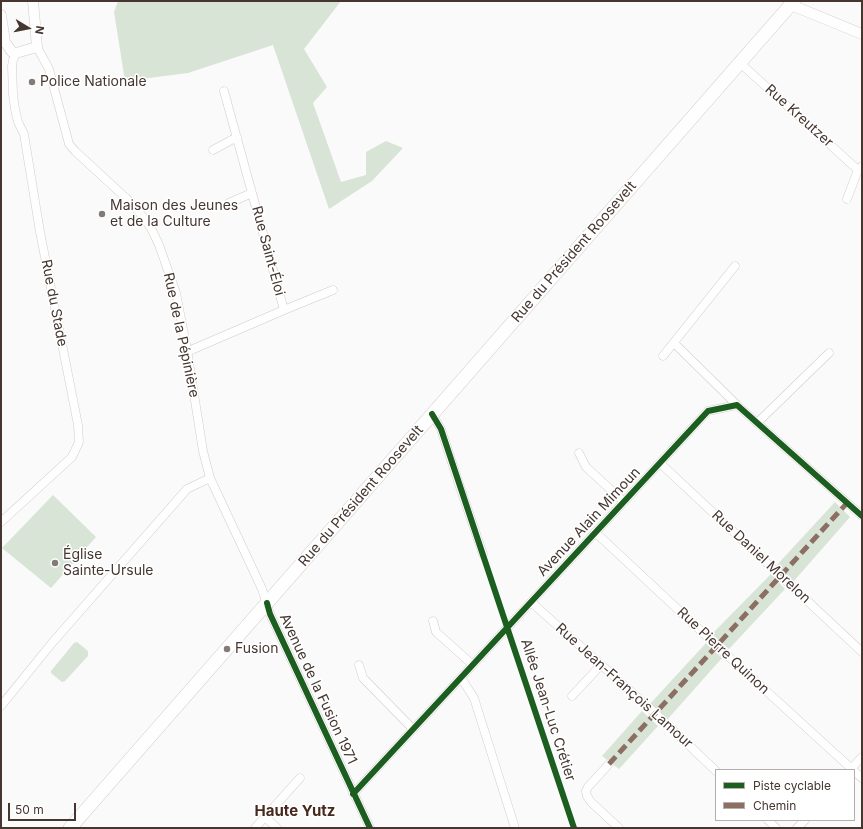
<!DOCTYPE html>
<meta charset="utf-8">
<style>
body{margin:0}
#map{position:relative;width:863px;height:829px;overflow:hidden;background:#fafafa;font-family:Inter,sans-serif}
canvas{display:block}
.frame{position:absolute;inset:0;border:2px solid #453630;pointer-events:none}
.legend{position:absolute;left:715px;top:769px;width:140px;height:52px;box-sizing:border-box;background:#fff;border:1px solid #b5afac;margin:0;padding:5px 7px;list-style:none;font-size:12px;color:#453630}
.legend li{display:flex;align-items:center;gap:8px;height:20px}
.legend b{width:20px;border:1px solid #b5afac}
.north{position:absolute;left:8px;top:8px;width:40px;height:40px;-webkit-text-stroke:3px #fff;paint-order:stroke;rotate:100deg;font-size:11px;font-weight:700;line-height:16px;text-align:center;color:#453630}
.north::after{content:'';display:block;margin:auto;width:14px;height:18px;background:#453630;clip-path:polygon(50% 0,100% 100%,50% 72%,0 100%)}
.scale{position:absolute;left:8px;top:803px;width:68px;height:18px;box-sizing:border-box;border:2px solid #453630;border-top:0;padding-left:5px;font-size:12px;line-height:14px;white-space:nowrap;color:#453630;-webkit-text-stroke:3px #fff;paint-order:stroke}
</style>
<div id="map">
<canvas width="863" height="829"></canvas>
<div class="frame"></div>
<ul class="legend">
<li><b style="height:5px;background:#1b5e20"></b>Piste cyclable</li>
<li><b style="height:5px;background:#8d6e63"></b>Chemin</li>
</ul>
<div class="north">N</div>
<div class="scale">50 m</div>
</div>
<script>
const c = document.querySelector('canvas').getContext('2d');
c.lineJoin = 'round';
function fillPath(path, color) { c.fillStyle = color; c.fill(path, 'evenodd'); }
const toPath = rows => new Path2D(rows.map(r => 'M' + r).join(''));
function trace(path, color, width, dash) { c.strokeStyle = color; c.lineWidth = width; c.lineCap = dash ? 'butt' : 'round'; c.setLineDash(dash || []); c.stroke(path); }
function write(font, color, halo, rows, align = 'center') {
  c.font = font + ' Inter,sans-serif'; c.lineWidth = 3; c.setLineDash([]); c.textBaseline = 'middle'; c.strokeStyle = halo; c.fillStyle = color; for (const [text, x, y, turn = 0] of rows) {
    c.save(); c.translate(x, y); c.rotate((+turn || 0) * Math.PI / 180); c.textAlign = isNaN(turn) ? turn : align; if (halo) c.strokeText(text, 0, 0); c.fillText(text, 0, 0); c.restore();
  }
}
fillPath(toPath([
 [118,1,341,1,304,49,327,87,313,103,341,182,366,175,366,152,386,141,403,148,372,181,329,209,273,45,188,73,125,81,114,12],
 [53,495,96,537,51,588,2,548],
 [835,502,850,517,793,582,776,566],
 [771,574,785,589,729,649,712,634],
 [77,642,88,651,88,656,65,681,62,682,51,673,51,671,74,643],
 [706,643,722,658,666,721,649,705],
 [642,711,658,726,619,769,602,756]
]), '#d7e4d6');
const minor = toPath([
 [37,47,49,69,69,144,75,151,128,200,139,212,151,228,159,245,176,293,187,350,203,451,210,478,262,589,270,614,370,828],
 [740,63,858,170],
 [213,150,237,137],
 [847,199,858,170,862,166],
 [229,203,252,193],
 [284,310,333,290],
 [674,343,737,405],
 [187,350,191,350,284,310,224,91],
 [663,356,735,266],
 [432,414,441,429,460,487,483,554],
 [757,423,829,353],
 [579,453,586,467,624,502],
 [660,463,862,652],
 [1,522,72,457,79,442,78,425,40,232,24,134,18,122,15,109,13,94,12,66,13,60,16,53],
 [595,532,717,646,853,770],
 [531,602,655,713,716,771],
 [433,621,436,632,473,665],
 [359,665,363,678,413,729],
 [461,678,474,698,515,828],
 [572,696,601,665],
 [1,706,52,643,187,489,210,478],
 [609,764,588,787,586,791,587,796,591,802,619,828],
 [850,770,862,757],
 [854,771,862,778],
 [353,794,708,411,737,405,862,516],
 [265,817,277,828],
 [768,820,776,828],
 [255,828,300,778],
 [797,828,805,820]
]);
const tertiary = toPath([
 [791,5,862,34],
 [1,15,5,42,12,52,16,53,37,47,33,1]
]);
const primary = toPath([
 [70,828,794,1]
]);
trace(minor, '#d2cbc8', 9);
trace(tertiary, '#d2cbc8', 11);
trace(primary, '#d2cbc8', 14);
trace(minor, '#fefefe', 8);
trace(tertiary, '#fefefe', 10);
trace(primary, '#fefefe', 13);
trace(toPath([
 [609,764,847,503]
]), '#8d6e63', 5, [10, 5]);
trace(toPath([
 [432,414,441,429,574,828],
 [267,603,270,614,370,828],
 [353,794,708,411,737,405,862,516]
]), '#1b5e20', 6);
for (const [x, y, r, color] of [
 [32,82,4,"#847b77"],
 [102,214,4,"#847b77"],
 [55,563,4,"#847b77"],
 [227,649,4,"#847b77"]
]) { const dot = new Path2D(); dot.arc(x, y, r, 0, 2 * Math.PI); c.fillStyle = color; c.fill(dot); trace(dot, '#fff', 1.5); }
write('14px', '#453630', '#fff', [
 ["Police Nationale",40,82],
 ["Maison des Jeunes",110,206],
 ["et de la Culture",110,222],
 ["Église",63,555],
 ["Sainte-Ursule",63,571],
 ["Fusion",235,649]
], 'left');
write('14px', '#453630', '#fff', [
 ["Rue Kreutzer",799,116,42],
 ["Rue Saint-Éloi",268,251,75],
 ["Rue du Président Roosevelt",574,252,-49],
 ["Rue du Stade",54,303,79],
 ["Rue de la Pépinière",181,335,78],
 ["Rue du Président Roosevelt",361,496,-49],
 ["Avenue Alain Mimoun",589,522,-47],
 ["Rue Daniel Morelon",761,557,43],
 ["Rue Pierre Quinon",723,651,43],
 ["Rue Jean-François Lamour",624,686,42],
 ["Avenue de la Fusion 1971",318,689,65],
 ["Allée Jean-Luc Crétier",548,710,72]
]);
write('bold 15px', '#46291c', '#fff', [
 ["Haute Yutz",295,811]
]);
</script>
